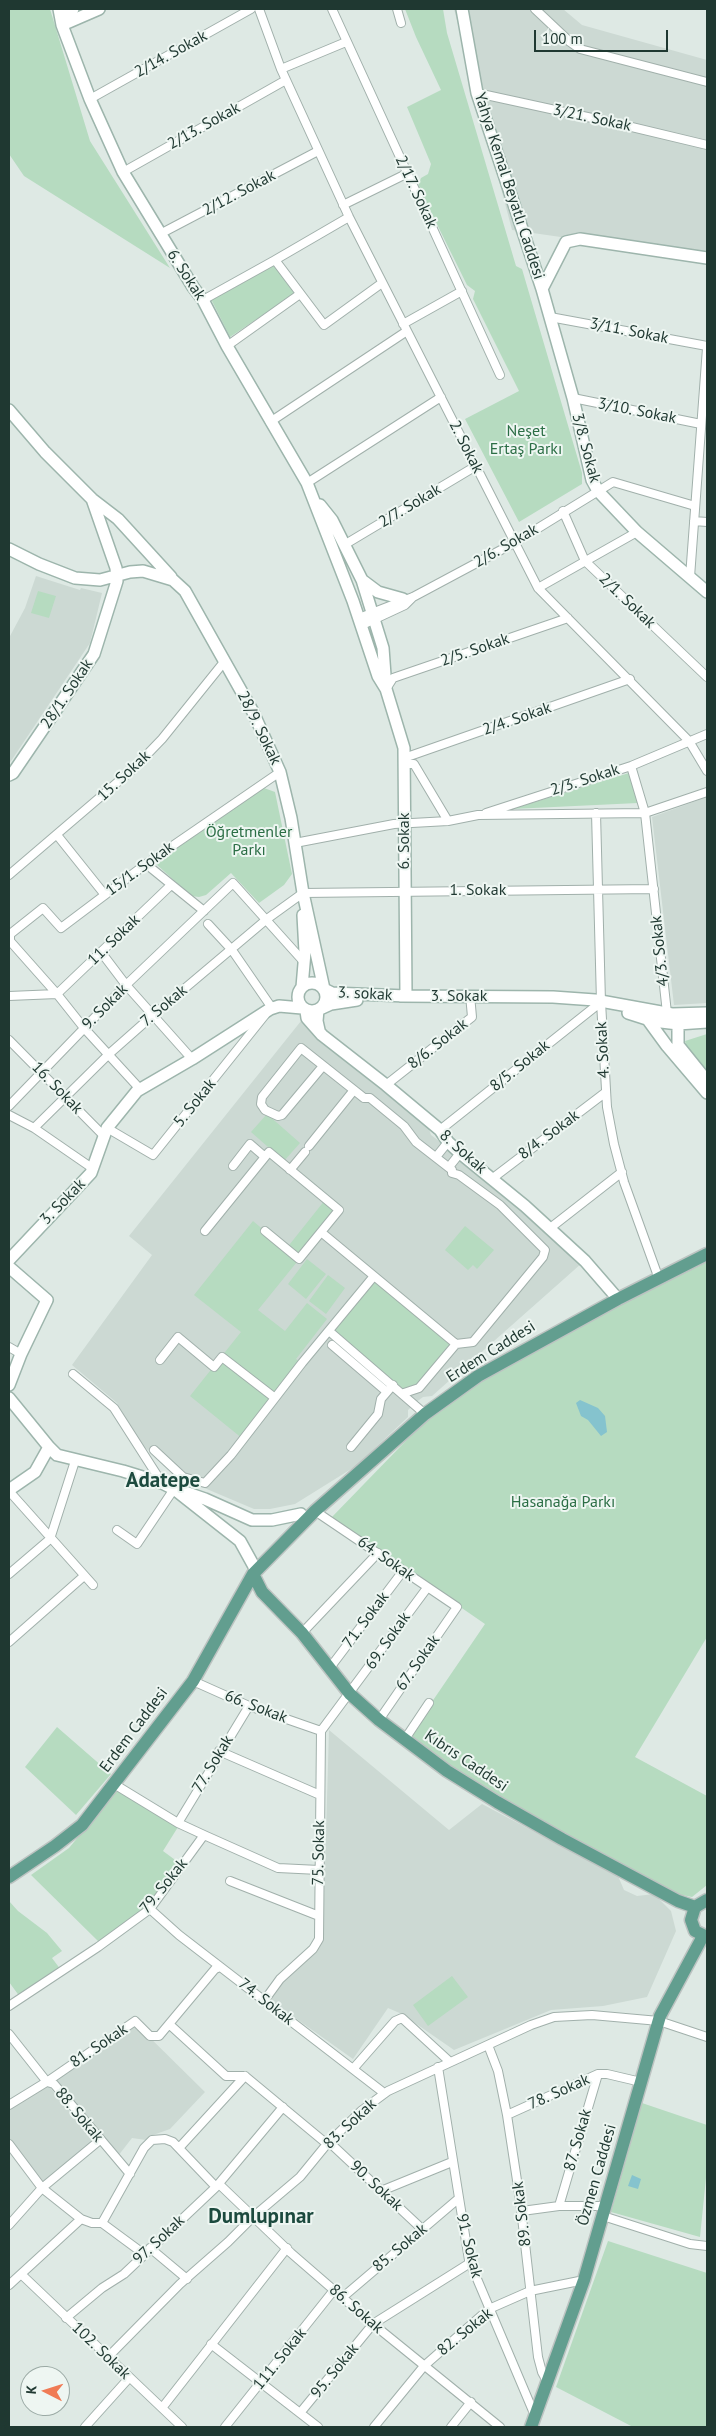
<!DOCTYPE html>
<meta charset="utf-8">
<style>
body{margin:0}
#map{position:relative;width:716px;height:2436px;overflow:hidden;background:#dee9e4;font-family:"PT Sans",sans-serif}
canvas{display:block}
.frame{position:absolute;inset:0;border:10px solid #1f3831;pointer-events:none}
.north{position:absolute;left:20px;top:2366px;width:50px;height:50px;box-sizing:border-box;background:#eef6f2;border:1px solid #9baaa5;border-radius:50%;rotate:275deg;font-size:14px;font-weight:700;line-height:20px;text-align:center;color:#1f3831}
.north::after{content:'';display:block;margin:auto;width:18px;height:22px;background:#f07b55;clip-path:polygon(50% 0,100% 100%,50% 72%,0 100%)}
.scale{position:absolute;left:534px;top:30px;width:134px;height:22px;box-sizing:border-box;border:2px solid #1f3831;border-top:0;padding-left:6px;font-size:15px;line-height:18px;white-space:nowrap;color:#1f3831;-webkit-text-stroke:4px #eef6f2;paint-order:stroke}
</style>
<div id="map">
<canvas width="716" height="2436"></canvas>
<div class="frame"></div>
<div class="north">K</div>
<div class="scale">100 m</div>
</div>
<script>
const c = document.querySelector('canvas').getContext('2d');
c.lineJoin = 'round';
function fillPath(path, color) { c.fillStyle = color; c.fill(path, 'evenodd'); }
const toPath = rows => new Path2D(rows.map(r => 'M' + r).join(''));
function trace(path, color, width, dash) { c.strokeStyle = color; c.lineWidth = width; c.lineCap = dash ? 'butt' : 'round'; c.setLineDash(dash || []); c.stroke(path); }
function write(font, color, halo, rows, align = 'center') {
  c.font = font + ' "PT Sans",sans-serif'; c.lineWidth = 4; c.setLineDash([]); c.textBaseline = 'middle'; c.strokeStyle = halo; c.fillStyle = color; for (const [text, x, y, turn = 0] of rows) {
    c.save(); c.translate(x, y); c.rotate((+turn || 0) * Math.PI / 180); c.textAlign = isNaN(turn) ? turn : align; if (halo) c.strokeText(text, 0, 0); c.fillText(text, 0, 0); c.restore();
  }
}
fillPath(toPath([
 [454,9,563,9,582,25,707,60,707,258,512,230],
 [36,576,80,590,81,588,102,593,90,643,9,764,9,638,25,608],
 [707,797,707,1003,674,1005,652,817],
 [301,1021,370,1076,429,1129,431,1135,491,1180,582,1263,432,1396,423,1397,419,1400,408,1410,408,1417,356,1466,295,1504,270,1509,254,1509,176,1476,137,1440,117,1403,72,1365,152,1255,129,1236],
 [329,1730,449,1830,482,1804,618,1876,624,1890,637,1896,654,1894,671,1911,676,1931,647,1997,603,2006,551,2010,454,2050,402,2014,388,2008,353,2059,267,1998,295,1966,319,1945,324,1901],
 [136,2024,205,2092,170,2129,153,2135,146,2140,132,2138,118,2156,55,2080],
 [47,2084,96,2143,42,2186,9,2141,9,2109]
]), '#ccd9d3');
fillPath(toPath([
 [9,9,50,9,90,141,170,268,24,176,9,154],
 [405,9,443,9,447,33,516,266,522,269,582,473,582,484,519,522,465,419,519,391,473,299,475,291,467,285,418,186,421,178,428,174,431,164,407,107,441,90,416,37],
 [273,264,296,293,230,337,211,299],
 [38,591,56,596,49,618,31,613],
 [629,773,638,803,512,809],
 [264,788,275,792,292,874,284,885,259,903,231,873,206,895,199,897,191,896,155,863],
 [707,1034,707,1073,687,1048,685,1041],
 [267,1114,300,1143,284,1161,251,1132],
 [325,1200,339,1210,258,1310,285,1331,307,1303,327,1319,296,1359,302,1363,243,1439,190,1396,241,1332,194,1295,253,1221,286,1249],
 [465,1226,494,1250,477,1269,473,1265,468,1270,445,1250],
 [307,1259,326,1274,306,1299,288,1284],
 [707,1262,707,1637,635,1757,707,1796,707,1885,692,1897,677,1894,569,1839,453,1768,408,1737,485,1624,331,1518,429,1417,482,1380,539,1346],
 [328,1275,345,1288,326,1314,309,1301],
 [374,1276,456,1344,419,1388,404,1393,329,1331],
 [57,1727,111,1774,76,1815,25,1767],
 [118,1789,178,1827,163,1851,182,1865,151,1904,99,1942,31,1875,69,1848],
 [9,1901,18,1911,47,1933,62,1951,52,1958,61,1970,20,1997,9,1982],
 [452,1976,468,1997,428,2026,413,2005],
 [642,2103,707,2125,707,2168,700,2237,611,2212],
 [608,2241,707,2273,707,2427,633,2427,556,2387]
]), '#b6dbc0');
fillPath(toPath([
 [580,1400,598,1408,605,1416,607,1432,601,1436,588,1420,581,1416,576,1403],
 [632,2175,641,2179,638,2189,628,2186]
]), '#85c3ce');
const street = toPath([
 [259,9,281,69,349,217,538,588,689,741,707,771],
 [332,9,500,375],
 [397,9,401,23],
 [535,9,570,42,580,49,707,82],
 [281,69,346,42],
 [477,93,615,123,707,145],
 [90,99,251,9],
 [123,172,286,80],
 [343,205,408,173],
 [349,217,275,260,324,325,382,283],
 [160,234,318,151],
 [203,300,275,260],
 [550,317,707,346],
 [403,324,462,291],
 [227,346,300,294],
 [573,398,701,424],
 [270,422,407,331],
 [307,483,441,397],
 [563,511,585,561,707,677],
 [694,521,707,522],
 [344,545,476,466],
 [690,577,707,348],
 [538,588,637,532],
 [359,618,413,597,514,543,613,482,695,506],
 [362,625,405,605,413,597],
 [386,689,393,678,568,618],
 [404,758,630,679],
 [405,764,414,764,448,821],
 [631,766,645,813,667,1013],
 [486,813,631,766,707,734],
 [596,813,601,1002,607,1107,614,1144,624,1182,659,1279],
 [57,835,105,895],
 [295,843,394,824,448,821,478,815,645,813,707,792],
 [146,864,204,911],
 [9,875,133,769,162,739,224,662],
 [208,924,232,950,272,1008],
 [9,935,43,908,61,928,146,864,280,772],
 [10,936,10,941,57,994,171,885],
 [101,952,126,985,192,1059],
 [9,996,57,994,84,1028,140,1089],
 [9,1040,104,1136],
 [323,1066,282,1115,278,1116,265,1110,261,1104,262,1097,301,1048,364,1098,370,1098,404,1126,416,1142,452,1170,452,1173,459,1175,500,1205,545,1250,543,1257,473,1342,456,1344,419,1388,404,1393],
 [386,1085,472,1017,470,995],
 [9,1106,126,985,233,883,304,962],
 [9,1115,34,1128,92,1168],
 [34,1128,109,1054,152,1016,267,919,303,893,654,889],
 [107,1128,153,1155,265,1015],
 [440,1130,601,1002],
 [309,1146,354,1090],
 [436,1157,448,1142],
 [233,1166,250,1144,265,1157],
 [449,1167,460,1153],
 [290,1170,305,1152],
 [493,1178,606,1092],
 [549,1229,622,1172],
 [205,1231,269,1152,339,1210,299,1259,265,1231],
 [321,1232,456,1344],
 [329,1331,425,1414],
 [332,1345,387,1392],
 [9,1347,21,1354],
 [160,1360,178,1337,214,1367,222,1357,275,1398],
 [73,1374,114,1408,162,1483],
 [351,1447,378,1414,381,1399,393,1385],
 [154,1450,183,1477,205,1483,231,1455,302,1363,374,1276],
 [9,1491,93,1585],
 [315,1511,457,1607,379,1720],
 [117,1530,137,1544,174,1489],
 [9,1574,50,1539,75,1461],
 [302,1633,378,1553],
 [9,1642,84,1576],
 [329,1669,403,1571],
 [193,1681,249,1706,321,1731],
 [405,1739,429,1703],
 [219,1751,320,1795],
 [178,1823,249,1706],
 [204,1835,278,1868,319,1870],
 [230,1881,319,1916],
 [150,1909,179,1935,384,2093],
 [264,2001,280,1979,313,1949,319,1939,321,1731,427,1588],
 [9,2006,98,1947,150,1909,204,1835,178,1823,114,1784],
 [169,2024,226,2076,245,2076],
 [9,2034,47,2082,54,2084,130,2174],
 [488,2045,498,2071,507,2115,520,2200,538,2357,542,2372,548,2383],
 [438,2067,469,2260,533,2411,536,2413],
 [353,2069,395,2021,402,2018,450,2062],
 [245,2076,327,2144],
 [9,2105,48,2081,135,2021,150,2036,159,2036,215,1969,220,1967],
 [507,2115,598,2074,607,2074,641,2082],
 [329,2142,422,2229],
 [9,2144,42,2188,81,2219,92,2223,102,2223,144,2254],
 [179,2148,245,2076],
 [219,2184,291,2253,373,2324,500,2427],
 [381,2191,452,2162],
 [559,2206,598,2074],
 [522,2211,559,2206,605,2206],
 [603,2216,690,2244,707,2246],
 [102,2223,144,2148,152,2140,165,2139,173,2142,216,2187],
 [9,2225,42,2188,100,2140],
 [150,2248,187,2279],
 [21,2274,182,2427],
 [9,2285,81,2219],
 [343,2297,458,2199],
 [66,2318,102,2288,124,2274,216,2187,283,2107],
 [211,2344,318,2427],
 [108,2357,180,2284,228,2242,254,2216,300,2177,327,2144,361,2111,388,2091,531,2025,554,2017,592,2015,659,2021,707,2037],
 [162,2408,287,2248],
 [300,2413,373,2324,470,2263],
 [85,2427,129,2378],
 [225,2427,334,2290],
 [374,2427,424,2366,489,2309,530,2291,584,2280],
 [451,2427,471,2402]
]);
const secondary = toPath([
 [59,9,62,25,90,99,123,172,193,287,203,300,227,346,307,483,353,601,378,676,386,689],
 [462,9,477,93,542,289,573,398,592,480,598,491,637,532,707,592],
 [60,14,73,9],
 [62,25,99,9],
 [542,289,566,242,580,239,707,258],
 [9,410,45,452,92,499,118,519,171,577],
 [320,505,332,520,362,580,383,648,386,689,404,748,406,996],
 [9,549,39,564,75,578,100,580,130,572,143,571,173,580,185,591,253,712,280,772,291,818,303,893,324,989,332,993,406,996],
 [362,580,378,592,403,599],
 [9,775,13,773,94,654,117,581,116,568,92,499],
 '298 997a14 14 0 1 1 28 0a14 14 0 1 1-28 0Z',
 [302,987,305,952,303,915],
 [400,996,553,997,595,1000,672,1014,707,1013],
 [306,1011,307,1018,322,1035,386,1085,440,1130,448,1142,460,1153,525,1206,585,1261,618,1299],
 [628,1013,653,1021,678,1024,707,1022],
 [675,1018,678,1024,678,1045,707,1081],
 [648,1020,667,1046,707,1093],
 [319,1030,317,1021,318,1010,331,1004,357,1000],
 [9,1260,91,1173,107,1128,137,1091,192,1059,270,1009,279,1006,302,1008],
 [9,1267,47,1300,21,1354,9,1385],
 [9,1398,49,1447],
 [9,1490,35,1472,49,1447,57,1455,123,1471,162,1483,174,1489,240,1541,256,1570],
 [182,1491,205,1499,252,1520,272,1520,301,1514]
]);
const primary = toPath([
 [253,1574,262,1592,302,1633,350,1694,379,1720,447,1771,497,1802,562,1839,678,1901,695,1907],
 [9,1877,55,1846,82,1825,193,1681,253,1574,315,1511,425,1414,478,1376,618,1299,707,1254],
 [707,1900,695,1907,691,1920,695,1931,707,1937],
 [531,2427,584,2280,660,2016,703,1936]
]);
trace(street, '#a1b0ab', 10);
trace(secondary, '#9db5ac', 14);
trace(primary, '#bcc3c1', 15);
trace(street, '#fff', 8);
trace(secondary, '#fff', 11);
trace(primary, '#629e8f', 12);
write('16px', '#1f3831', '#eef6f2', [
 ["2/14. Sokak",171,54,-29],
 ["3/21. Sokak",592,118,12],
 ["2/13. Sokak",204,126,-29],
 ["Yahya Kemal Beyatlı Caddesi",509,186,72],
 ["2/17. Sokak",416,192,65],
 ["2/12. Sokak",239,193,-28],
 ["6. Sokak",186,275,57],
 ["3/11. Sokak",629,331,11],
 ["3/10. Sokak",637,411,11],
 ["2. Sokak",466,447,63],
 ["3/8. Sokak",586,448,75],
 ["2/7. Sokak",410,506,-31],
 ["2/6. Sokak",506,546,-30],
 ["2/1. Sokak",627,601,44],
 ["2/5. Sokak",475,650,-19],
 ["28/1. Sokak",67,694,-56],
 ["2/4. Sokak",517,719,-19],
 ["28/9. Sokak",259,728,64],
 ["15. Sokak",124,776,-43],
 ["2/3. Sokak",585,780,-18],
 ["6. Sokak",404,841,-90],
 ["15/1. Sokak",140,869,-36],
 ["1. Sokak",478,890],
 ["11. Sokak",114,940,-44],
 ["4/3. Sokak",660,951,-96],
 ["3. sokak",365,994,3],
 ["3. Sokak",459,996],
 ["7. Sokak",164,1006,-40],
 ["9. Sokak",105,1007,-45],
 ["8/6. Sokak",438,1044,-38],
 ["4. Sokak",603,1050,-93],
 ["8/5. Sokak",520,1066,-39],
 ["16. Sokak",57,1088,46],
 ["5. Sokak",195,1103,-51],
 ["8/4. Sokak",549,1135,-37],
 ["8. Sokak",463,1152,42],
 ["3. Sokak",63,1202,-46],
 ["Erdem Caddesi",491,1352,-32],
 ["64. Sokak",386,1559,35],
 ["71. Sokak",366,1620,-53],
 ["69. Sokak",388,1641,-55],
 ["67. Sokak",418,1663,-55],
 ["66. Sokak",256,1707,21],
 ["Erdem Caddesi",134,1730,-53],
 ["Kıbrıs Caddesi",466,1761,34],
 ["77. Sokak",213,1764,-59],
 ["75. Sokak",319,1853,-89],
 ["79. Sokak",164,1886,-51],
 ["74. Sokak",266,2002,38],
 ["81. Sokak",99,2046,-34],
 ["78. Sokak",559,2092,-24],
 ["88. Sokak",79,2115,50],
 ["83. Sokak",350,2124,-43],
 ["87. Sokak",578,2140,-74],
 ["Özmen Caddesi",597,2175,-74],
 ["90. Sokak",376,2186,43],
 ["89. Sokak",522,2214,-97],
 ["97. Sokak",159,2240,-43],
 ["91. Sokak",469,2246,76],
 ["85. Sokak",400,2248,-40],
 ["86. Sokak",356,2309,41],
 ["82. Sokak",465,2332,-39],
 ["102. Sokak",101,2351,44],
 ["111. Sokak",280,2359,-51],
 ["95. Sokak",335,2371,-51]
]);
write('16px', '#2b6e45', '#eef6f2', [
 ["Neşet",526,431],
 ["Ertaş Parkı",526,449],
 ["Öğretmenler",249,832],
 ["Parkı",249,850],
 ["Hasanağa Parkı",563,1502]
]);
write('bold 21px', '#1c4a3e', '#eef6f2', [
 ["Adatepe",163,1481],
 ["Dumlupınar",261,2217]
]);
</script>
